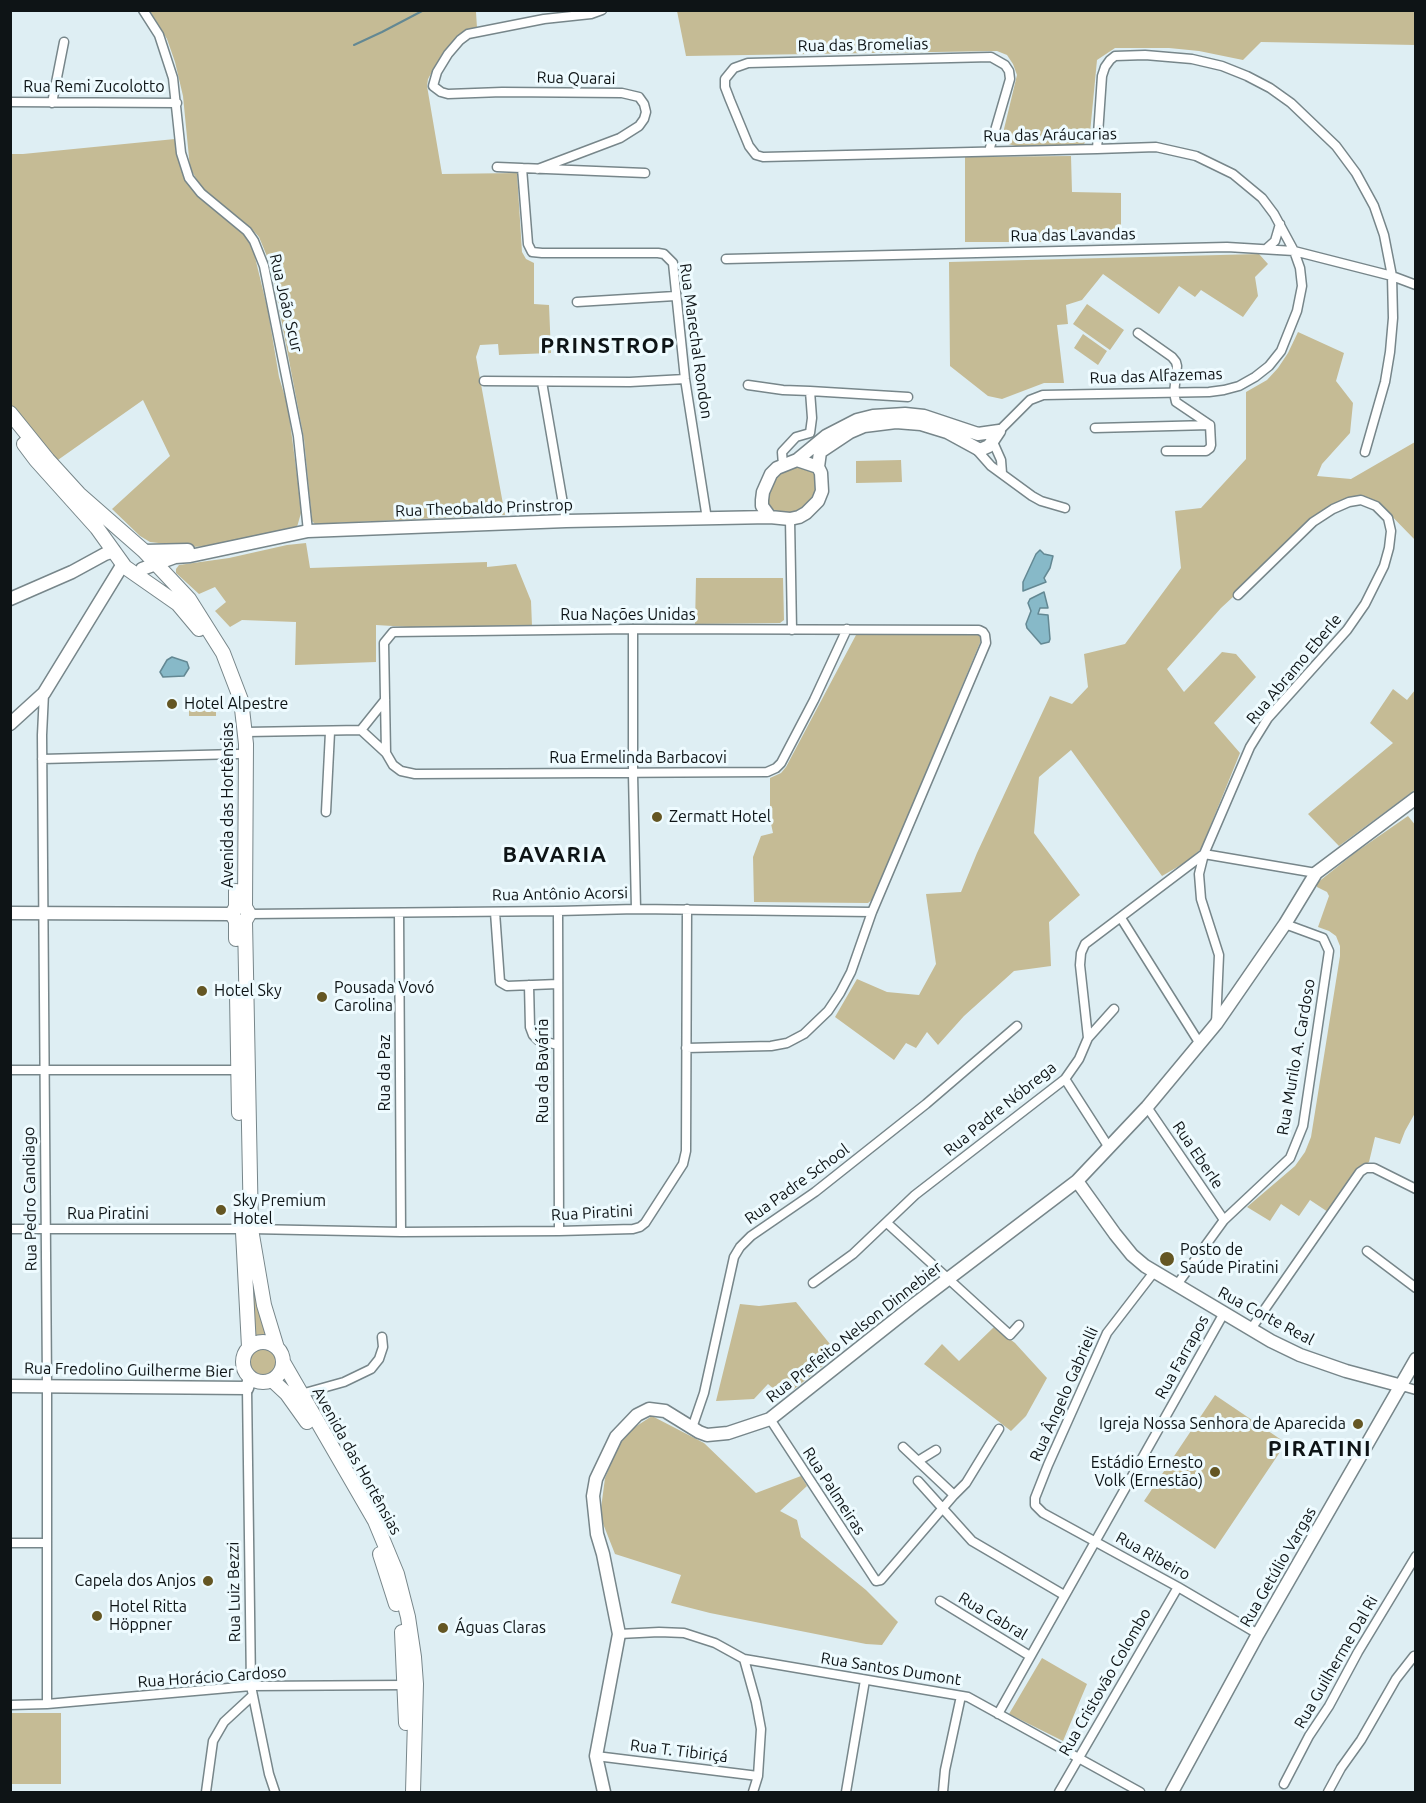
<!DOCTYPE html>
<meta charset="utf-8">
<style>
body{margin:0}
#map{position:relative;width:1426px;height:1803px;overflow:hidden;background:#deeef3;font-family:Ubuntu,sans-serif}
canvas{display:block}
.frame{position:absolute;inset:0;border:12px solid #0e1416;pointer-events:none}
</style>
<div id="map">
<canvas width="1426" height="1803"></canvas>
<div class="frame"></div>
</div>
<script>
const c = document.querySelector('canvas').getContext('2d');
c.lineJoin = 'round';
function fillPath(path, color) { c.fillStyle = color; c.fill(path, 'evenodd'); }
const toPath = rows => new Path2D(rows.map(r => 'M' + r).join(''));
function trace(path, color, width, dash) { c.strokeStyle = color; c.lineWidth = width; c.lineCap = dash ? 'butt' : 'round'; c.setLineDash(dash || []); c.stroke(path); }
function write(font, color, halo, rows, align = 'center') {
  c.font = font + ' Ubuntu,sans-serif'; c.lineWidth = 6; c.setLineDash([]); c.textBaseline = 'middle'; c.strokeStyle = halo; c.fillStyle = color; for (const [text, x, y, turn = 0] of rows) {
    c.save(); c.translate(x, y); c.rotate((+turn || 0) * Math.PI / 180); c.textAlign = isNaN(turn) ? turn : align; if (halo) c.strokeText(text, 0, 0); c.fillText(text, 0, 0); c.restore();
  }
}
fillPath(toPath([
 [1415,10,1416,45,1261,42,1243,60,1199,51,1169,48,1115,48,1097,60,1090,133,1083,146,1016,146,1008,144,1004,136,1004,129,1017,75,1013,64,1007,55,997,51,686,56,677,11],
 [150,11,485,11,476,12,477,28,465,31,454,40,434,68,428,79,427,86,442,174,517,173,522,252,526,259,534,263,534,304,549,305,551,353,499,355,498,344,480,345,476,357,505,515,315,524,312,521,304,439,271,266,259,237,251,228,201,187,190,168,183,96,175,62,167,39],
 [175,139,181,170,191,188,242,232,253,249,268,311,279,377,288,407,298,483,301,513,297,527,209,546,192,547,150,542,140,536,112,509,170,456,143,400,55,462,10,405,10,154,23,154],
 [1071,156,1072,192,1121,193,1121,230,1045,233,1044,242,965,242,965,157],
 [1259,254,1268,264,1255,277,1258,296,1243,317,1201,290,1195,297,1179,286,1159,314,1103,274,1082,300,1066,305,1068,324,1057,325,1064,383,1044,383,1002,399,988,396,950,366,949,262],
 [1087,304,1124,330,1110,350,1073,324],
 [1298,332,1344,353,1336,381,1353,403,1350,433,1322,464,1317,476,1351,479,1415,442,1415,540,1379,503,1364,497,1331,507,1221,608,1167,669,1184,692,1222,652,1236,654,1256,677,1214,723,1240,753,1201,849,1186,862,1162,876,1071,750,1039,777,1034,833,1080,895,1049,922,1051,966,1014,971,964,1016,938,1045,927,1032,916,1048,906,1043,894,1060,835,1017,857,979,887,992,919,995,936,964,926,894,961,892,977,853,1050,696,1072,704,1088,687,1084,654,1125,644,1181,568,1175,511,1201,508,1246,459,1246,392,1267,380,1278,368,1288,353],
 [1083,334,1107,351,1098,365,1074,348],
 [901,460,902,482,856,483,856,461],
 [794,464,814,470,819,488,811,504,796,513,779,513,770,507,766,500,773,477],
 [306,543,310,568,487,562,487,567,516,564,531,601,532,626,409,627,376,625,376,662,295,665,296,622,242,620,230,627,215,611,226,602,215,587,199,594,176,573,176,569,179,565,229,558,287,545],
 [696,578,783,578,784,620,780,623,695,624],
 [856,635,979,635,982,638,873,899,868,903,754,902,753,857,761,836,773,833,770,819,770,778,781,773,786,767],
 [1393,689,1407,700,1415,690,1415,790,1339,846,1308,814,1393,743,1370,723],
 [216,701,216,716,189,716,189,702],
 [1408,816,1416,826,1415,1113,1405,1131,1400,1144,1375,1137,1369,1162,1361,1167,1328,1212,1310,1200,1299,1216,1281,1204,1270,1221,1247,1207,1295,1166,1305,1152,1311,1137,1340,956,1340,946,1336,936,1329,931,1318,927,1329,896,1327,892,1317,887,1317,883,1356,852],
 [252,1248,261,1321,268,1337,251,1339],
 [796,1302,838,1354,793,1390,784,1381,775,1390,768,1384,754,1399,716,1401,740,1304,759,1306],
 [994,1327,1015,1343,1047,1378,1026,1416,1011,1431,924,1364,942,1344,959,1361],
 '250 1361a15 15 0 1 1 30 0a15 15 0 1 1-30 0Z',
 [1215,1395,1286,1443,1215,1549,1144,1501],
 [652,1416,704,1443,756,1493,801,1476,807,1486,780,1511,797,1520,801,1537,866,1590,898,1622,882,1645,866,1644,710,1613,671,1603,681,1575,615,1554,600,1516,605,1478,619,1444,635,1427],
 [1042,1658,1087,1684,1063,1741,1009,1714],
 [11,1713,61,1713,61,1784,11,1784]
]), '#c5bb95');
const water = toPath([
 [1040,550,1044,554,1053,556,1050,568,1044,578,1046,582,1023,591,1023,582,1036,554,1040,550],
 [1044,592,1048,608,1040,608,1038,614,1048,615,1050,639,1049,642,1041,644,1027,628,1026,624,1031,611,1028,603,1030,599,1044,592],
 [172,657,187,662,189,668,184,676,163,677,160,672,167,660,172,657]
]);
fillPath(water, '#87b9c8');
trace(water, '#638893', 1.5);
trace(toPath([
 [354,45,382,32,424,10]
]), '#638893', 2);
const street = toPath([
 [143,10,159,35,173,78,181,153,189,178,201,193,247,231,254,241,264,266,298,436,308,531],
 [10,102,177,103],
 [52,103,64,42],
 [1097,149,1102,76,1105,67,1110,60,1115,56,1145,55,1192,59,1222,66,1247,76,1270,88,1291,103,1336,146,1356,173,1374,206,1384,235,1392,276,1393,318,1390,352,1385,382,1365,452],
 [989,151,1010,79,1009,71,1005,65,991,57,748,63,734,68,725,79,725,87,730,100,749,146,756,155,763,157,1097,149,1156,147,1196,156,1233,174,1262,198,1274,214,1294,251,1300,268,1302,286,1297,311,1281,351,1269,366,1255,377,1239,386,1224,390,1209,392,1043,395,1030,400,999,431],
 [497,167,645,173],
 [522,168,528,244,532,252,542,253,658,253,664,254,673,263,685,379,707,519],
 [538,169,620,138,639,126,644,119,646,112,644,104,639,97,622,93,502,92,448,94,441,92,433,86,437,72,448,54,460,40,468,34,544,19,591,14,602,10],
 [1266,249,1275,241,1280,224],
 [726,259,1227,247,1294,251,1392,276,1416,285],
 [577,302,675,296],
 [1138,333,1172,357,1176,362,1177,366,1174,393,1176,402,1210,425,1211,445,1210,448,1206,451,1166,451],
 [484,381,630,382,685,379],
 [542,382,566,521],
 [748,385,783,390,810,391],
 [1095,428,1210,425],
 [993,442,1001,460,1002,473],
 [976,449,991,466,1032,496,1041,501,1065,508],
 [783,465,782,452,796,437,810,433,812,418,810,391,908,397],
 [790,519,792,630],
 [633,629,633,774,636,909],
 [44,693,42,735,47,1385,47,1704],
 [361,730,386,753,393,765,401,771,415,774,767,772,776,768,781,763,814,700,847,629],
 [246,732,361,730,385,700],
 [386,753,384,643,393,632,633,629,979,630,983,632,985,635,986,643,872,912,851,972,840,993,828,1011,804,1034,787,1043,771,1046,686,1048],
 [42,759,238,754],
 [326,812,330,732],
 [558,911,559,1231],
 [495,912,500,982,507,986,558,984],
 [399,913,401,1232],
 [249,914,558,911,636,909,872,912],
 [1121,918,1200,1044],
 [529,985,530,1027,533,1035,538,1040,558,1045],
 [1216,1024,1219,955,1201,899,1199,874,1204,854,1250,747,1268,718,1347,630,1365,604,1384,566,1389,548,1391,531,1388,518,1376,506,1361,500,1349,502,1333,509,1313,522,1238,595],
 [1088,1038,1114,1009],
 [10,1070,238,1070],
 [1065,1079,1108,1146],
 [1147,1107,1224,1220],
 [887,1223,1010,1335,1019,1325],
 [10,1229,242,1229],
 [251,1229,401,1232,559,1231,633,1229,640,1227,645,1223,683,1164,686,1151,687,909],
 [1367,1251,1416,1288],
 [1154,1272,1107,1333,1048,1465,1035,1498,1035,1505,1043,1513,1178,1587,1258,1634],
 [813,1283,853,1254,915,1195,1065,1079,1079,1059,1088,1038,1080,965,1081,953,1085,944,1204,854,1316,873],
 [1176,1286,1224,1220,1290,1158,1303,1126,1329,951,1323,938,1285,924],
 [1251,1329,1360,1172,1366,1168,1374,1168,1416,1189],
 [1402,1386,1416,1390],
 [247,1388,251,1686,269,1774,275,1792],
 [301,1394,344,1382,371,1369,379,1359,383,1347,382,1337],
 [770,1419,876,1581,881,1580,954,1495,966,1483,999,1429],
 [692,1428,704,1393,734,1257,740,1247,751,1236,815,1192,926,1104,1017,1026],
 [903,1447,954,1495],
 [918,1461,936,1450],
 [918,1481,972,1541,1064,1595],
 [10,1543,47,1543],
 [940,1601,1030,1656],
 [619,1634,659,1632,684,1633,715,1643,744,1659,968,1697,1140,1792],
 [744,1659,756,1702,761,1729,758,1776,753,1792],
 [10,1705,47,1704,251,1686,406,1685],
 [998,1714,1224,1313],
 [596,1756,758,1776],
 [1284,1784,1309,1736,1329,1706,1358,1652,1416,1556],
 [206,1792,213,1741,224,1722,251,1697],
 [846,1792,865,1680],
 [943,1792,945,1770,961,1696],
 [1059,1792,1178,1587],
 [1328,1792,1341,1768,1361,1740,1396,1679,1414,1656]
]);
const secondary = toPath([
 [797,460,818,467,821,473,822,491,818,501,806,513,799,517,790,519,770,517,762,506,762,500,763,492,771,474,777,468,797,460,826,436,857,420,873,416,905,414,924,416,978,434,999,431],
 [818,467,820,452,850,432,864,426,896,422,921,424,947,432,980,450,989,446,999,431],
 [144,551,188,550],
 [142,569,175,557,190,556,308,531,566,521,770,517],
 [10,599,72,572,105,554,114,551],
 [10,724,44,693,123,564],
 [10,913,232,914],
 [1077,1181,1115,1234,1132,1255,1145,1266,1271,1341,1300,1355,1346,1371,1402,1386],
 [10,1386,247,1388,250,1378],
 [604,1792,596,1756,619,1634,603,1554,597,1534,593,1496,596,1479,616,1437,637,1415,649,1409,665,1411,699,1432,707,1435,728,1433,770,1419,915,1304,1077,1181,1147,1107,1216,1024,1285,924,1316,873,1416,798],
 [1172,1792,1258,1634,1416,1359]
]);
const primary = toPath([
 [10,413,48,460,79,494,144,551,189,599,223,653,241,700,246,744,245,907,249,914,245,921,251,1229,264,1305,277,1348],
 [24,444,36,460,97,528,125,567,178,604,199,629],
 [236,891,236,907,232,914,236,921,236,939],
 [237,994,239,1113],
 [242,1213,249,1347],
 '243 1362a20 20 0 1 1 40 0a20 20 0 1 1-40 0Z',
 [283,1362,375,1521,397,1574,408,1617,414,1657,416,1684,413,1792],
 [272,1380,287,1394,307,1422],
 [380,1554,396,1604],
 [402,1632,406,1723]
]);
trace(street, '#77868a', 11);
trace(secondary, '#77868a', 15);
trace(primary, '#77868a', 16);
trace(street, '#fff', 8);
trace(secondary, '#fff', 12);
trace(primary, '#fff', 14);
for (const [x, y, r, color] of [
 [172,704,6,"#645623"],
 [657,817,6,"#645623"],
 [202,991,6,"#645623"],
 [322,997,6,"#645623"],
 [221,1210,6,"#645623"],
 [1167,1259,8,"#645623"],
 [1358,1424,6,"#645623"],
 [1215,1472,6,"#645623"],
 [208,1581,6,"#645623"],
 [97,1616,6,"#645623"],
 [443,1628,6,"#645623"]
]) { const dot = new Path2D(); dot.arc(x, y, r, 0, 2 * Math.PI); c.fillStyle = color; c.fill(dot); trace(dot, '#eefbff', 2); }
write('16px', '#0e1416', '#eefbff', [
 ["Rua das Bromelias",863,45,-1],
 ["Rua Quarai",576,78,1],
 ["Rua Remi Zucolotto",94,87],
 ["Rua das Aráucarias",1050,135,-1],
 ["Rua das Lavandas",1073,235,-1],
 ["Rua João Scur",286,303,77],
 ["Rua Marechal Rondon",696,341,82],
 ["Rua das Alfazemas",1156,376,-2],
 ["Rua Theobaldo Prinstrop",484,508,-2],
 ["Rua Nações Unidas",628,615],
 ["Rua Abramo Eberle",1294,669,-50],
 ["Rua Ermelinda Barbacovi",638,758],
 ["Avenida das Hortênsias",228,805,-90],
 ["Rua Antônio Acorsi",560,894,-1],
 ["Rua Murilo A. Cardoso",1296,1057,-80],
 ["Rua da Bavária",543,1071,-90],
 ["Rua da Paz",385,1073,-90],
 ["Rua Padre Nóbrega",1000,1109,-39],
 ["Rua Eberle",1198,1155,56],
 ["Rua Padre School",797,1184,-36],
 ["Rua Pedro Candiago",30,1199,-91],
 ["Rua Piratini",592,1213,-3],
 ["Rua Piratini",108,1214],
 ["Rua Corte Real",1266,1316,28],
 ["Rua Prefeito Nelson Dinnebier",854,1332,-38],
 ["Rua Farrapos",1182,1357,-61],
 ["Rua Fredolino Guilherme Bier",129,1370,1],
 ["Rua Ângelo Gabrielli",1064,1394,-66],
 ["Avenida das Hortênsias",357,1461,61],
 ["Rua Palmeiras",834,1491,57],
 ["Rua Ribeiro",1153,1556,29],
 ["Rua Getúlio Vargas",1278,1567,-60],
 ["Rua Luiz Bezzi",234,1592,-91],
 ["Rua Cabral",993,1616,31],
 ["Rua Guilherme Dal Ri",1336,1662,-60],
 ["Rua Santos Dumont",891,1669,9],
 ["Rua Horácio Cardoso",212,1677,-4],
 ["Rua Cristovão Colombo",1105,1682,-60],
 ["Rua T. Tibiriçá",679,1751,7]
]);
write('16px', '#0e1416', '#eefbff', [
 ["Hotel Alpestre",184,704],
 ["Zermatt Hotel",669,817],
 ["Pousada Vovó",334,988],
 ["Carolina",334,1006],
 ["Hotel Sky",214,991],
 ["Sky Premium",233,1201],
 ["Hotel",233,1219],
 ["Posto de",1180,1250],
 ["Saúde Piratini",1180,1268],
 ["Igreja Nossa Senhora de Aparecida",1346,1424,"right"],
 ["Estádio Ernesto",1203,1463,"right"],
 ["Volk (Ernestão)",1203,1481,"right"],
 ["Capela dos Anjos",196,1581,"right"],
 ["Hotel Ritta",109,1607],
 ["Höppner",109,1625],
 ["Águas Claras",455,1628]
], 'left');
c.letterSpacing = '1.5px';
write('bold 22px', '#0e1416', '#eefbff', [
 ["PRINSTROP",608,346],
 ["BAVARIA",555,855],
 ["PIRATINI",1320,1449]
]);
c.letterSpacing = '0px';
</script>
